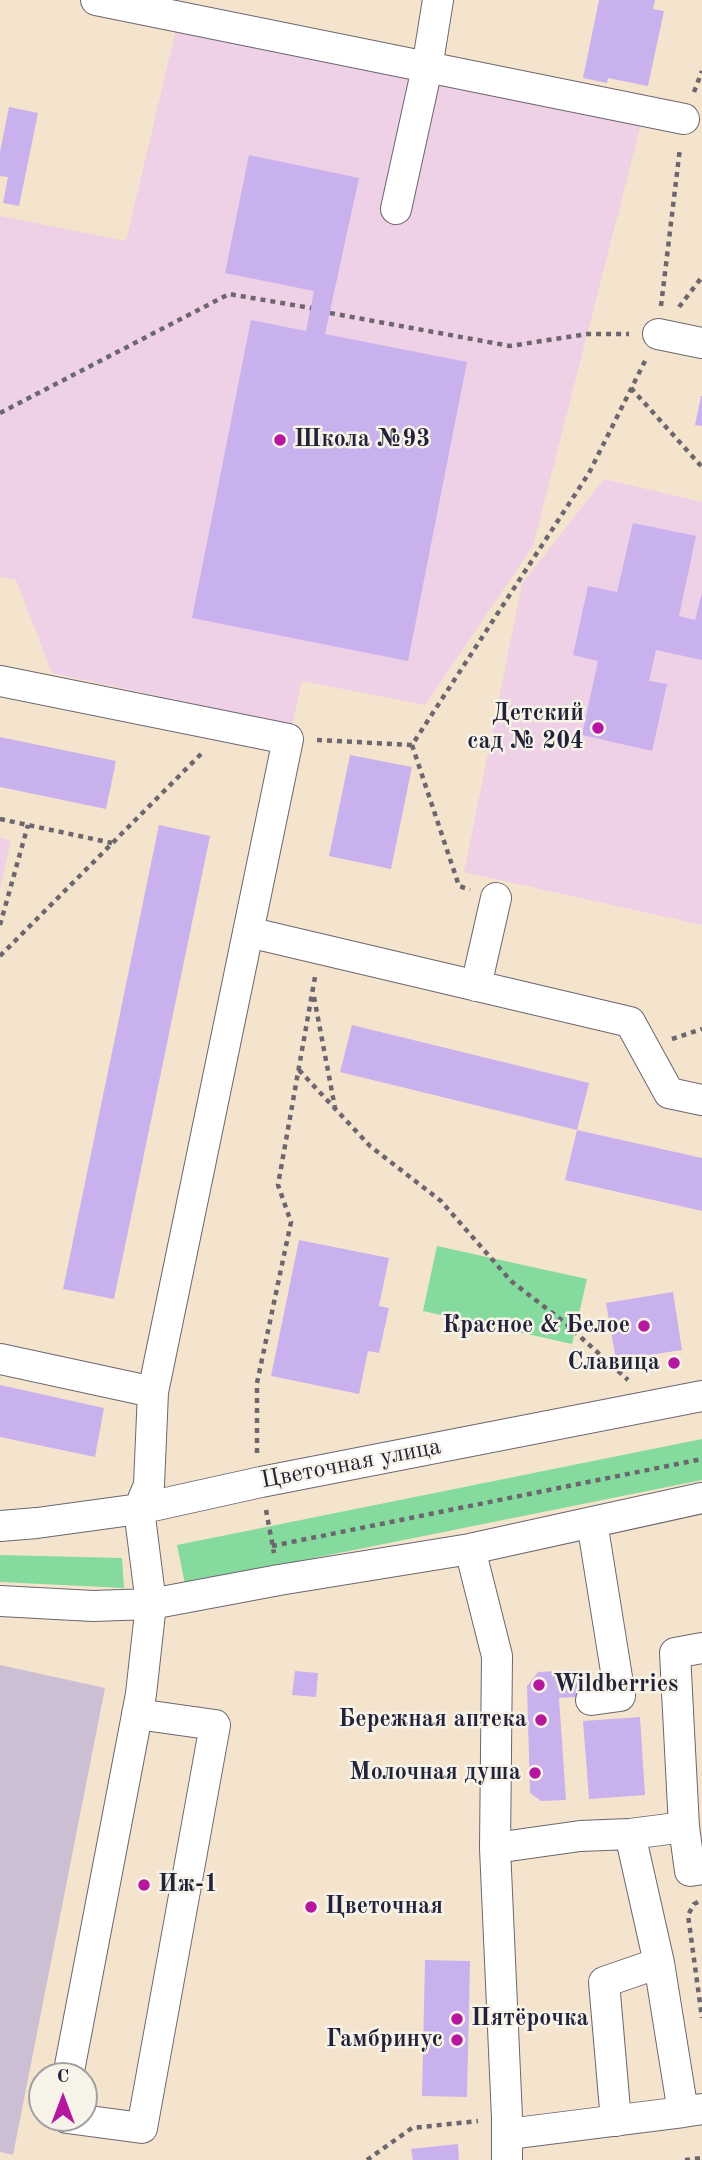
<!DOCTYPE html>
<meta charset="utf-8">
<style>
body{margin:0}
#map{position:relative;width:702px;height:2160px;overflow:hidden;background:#f5e4cd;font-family:"Old Standard TT",serif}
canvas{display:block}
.north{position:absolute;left:28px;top:2062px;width:70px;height:70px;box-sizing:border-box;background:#f7f3e8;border:2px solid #a29fa3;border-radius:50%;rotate:0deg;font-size:19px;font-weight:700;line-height:28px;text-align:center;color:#22223b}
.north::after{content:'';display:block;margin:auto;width:24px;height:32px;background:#b5179e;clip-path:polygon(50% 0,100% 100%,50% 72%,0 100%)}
</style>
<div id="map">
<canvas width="702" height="2160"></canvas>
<div class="north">С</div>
</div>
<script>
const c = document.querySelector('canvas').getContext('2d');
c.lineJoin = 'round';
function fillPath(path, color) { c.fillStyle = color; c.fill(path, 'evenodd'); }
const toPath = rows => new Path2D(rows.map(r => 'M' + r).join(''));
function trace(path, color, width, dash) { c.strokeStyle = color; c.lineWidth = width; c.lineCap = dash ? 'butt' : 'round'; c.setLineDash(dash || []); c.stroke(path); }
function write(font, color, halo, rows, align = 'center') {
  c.font = font + ' "Old Standard TT",serif'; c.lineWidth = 5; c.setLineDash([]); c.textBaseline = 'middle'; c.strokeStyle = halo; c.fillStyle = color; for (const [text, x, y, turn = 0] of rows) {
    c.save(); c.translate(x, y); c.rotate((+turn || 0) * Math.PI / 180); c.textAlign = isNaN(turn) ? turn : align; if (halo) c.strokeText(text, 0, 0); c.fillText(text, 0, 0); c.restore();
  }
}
fillPath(toPath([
 [177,25,641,124,533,546,425,705,302,681,292,725,52,673,16,580,0,577,0,216,126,241],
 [604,479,702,502,702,925,464,872,522,584],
 [0,838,11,841,0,888]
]), '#eed0e7');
fillPath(toPath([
 [0,1665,105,1688,13,2155,0,2152]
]), '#ccbed3');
fillPath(toPath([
 [437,1246,587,1279,572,1344,423,1311],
 [702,1439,702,1480,185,1584,177,1545],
 [0,1555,122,1558,124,1588,0,1582]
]), '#85db9e');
fillPath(toPath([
 [599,0,655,0,653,9,664,11,648,86,608,78,607,83,583,78],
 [9,107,38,113,19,206,3,203,8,177,0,176,0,152],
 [249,155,359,178,325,334,467,362,408,661,192,618,251,320,306,331,314,291,225,273],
 [701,396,702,396,702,426,695,425],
 [633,523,696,536,679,616,695,620,702,593,702,660,656,650,649,681,667,684,652,751,582,735,598,661,573,655,588,586,617,592],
 [0,737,116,761,106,809,0,787],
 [350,755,412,767,391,869,329,856],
 [159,825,210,836,114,1299,63,1289],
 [352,1025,589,1083,577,1130,340,1072],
 [577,1130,702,1158,702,1211,565,1180],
 [299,1240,389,1258,379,1306,389,1308,379,1353,368,1351,359,1394,271,1376],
 [673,1292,682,1350,616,1360,606,1303],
 [0,1385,104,1408,95,1457,0,1437],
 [576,1670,578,1697,559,1698,566,1800,541,1801,530,1793,527,1686,538,1672],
 [295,1671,318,1673,316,1697,292,1695],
 [640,1717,645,1795,589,1799,583,1721],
 [425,1960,470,1961,467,2097,422,2096],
 [458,2144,459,2160,413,2160,411,2149]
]), '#c9b1ee');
const minor = toPath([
 [96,0,684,119],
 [396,209,427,68,438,0],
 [658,334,702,343],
 [0,681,288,739,153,1392,149,1485,139,1509,151,1604,141,1694,68,2076],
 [248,932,630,1022,669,1093,702,1100],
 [476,986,496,898],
 [0,1359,153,1392],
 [0,1526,37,1523,139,1509,261,1482,702,1396],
 [470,1549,497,1656,495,1848,507,2118,507,2160],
 [0,1601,93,1606,151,1604,279,1580,470,1549,702,1498],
 [591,1700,620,1696,592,1522],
 [684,1827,675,1653,702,1648],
 [630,1834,659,1963,683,2112,702,2109],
 [495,1848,580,1836,630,1834,684,1827,690,1871,702,1869],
 [67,2118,142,2128,215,1725,137,1714],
 [616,2121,604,1982,659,1963],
 [508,2134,683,2112]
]);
trace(minor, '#6c666e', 32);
trace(toPath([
 [694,92,702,71],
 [661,306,680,148],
 [679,307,702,277],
 [330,313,510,346,587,334,629,334],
 [631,388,702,467],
 [0,413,229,294,311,308],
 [317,740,412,745,589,473,646,359],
 [412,745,459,886,470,890],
 [0,819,112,843],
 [0,925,28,825],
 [0,956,204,751],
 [314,997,335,1108],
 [672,1039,702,1029],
 [299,1070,370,1146,441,1201,511,1281,564,1322,628,1380],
 [257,1453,257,1383,291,1222,278,1185,315,977],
 [266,1510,274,1553],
 [272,1546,702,1459],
 [698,1902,694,1904,688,1915,702,2018],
 [367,2160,412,2128,478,2121],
 [685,2160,702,2158]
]), '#6c666e', 4.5, [5, 5]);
trace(minor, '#fff', 30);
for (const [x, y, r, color] of [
 [280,440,7,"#b5179e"],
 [598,728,7,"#b5179e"],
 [644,1326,7,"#b5179e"],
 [674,1363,7,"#b5179e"],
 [539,1685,7,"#b5179e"],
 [541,1720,7,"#b5179e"],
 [535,1773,7,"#b5179e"],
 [144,1885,7,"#b5179e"],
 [311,1907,7,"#b5179e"],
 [457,2019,7,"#b5179e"],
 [457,2040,7,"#b5179e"]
]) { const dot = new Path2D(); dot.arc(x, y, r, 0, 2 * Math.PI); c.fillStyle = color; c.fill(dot); trace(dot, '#f7f3e8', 2.5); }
write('bold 24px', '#22223b', '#f7f3e8', [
 ["Школа №93",294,440,"left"],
 ["Детский",584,714],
 ["сад № 204",584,742],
 ["Красное & Белое",630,1326],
 ["Славица",660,1363],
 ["Wildberries",553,1685,"left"],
 ["Бережная аптека",527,1720],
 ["Молочная душа",521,1773],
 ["Иж-1",158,1885,"left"],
 ["Цветочная",325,1907,"left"],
 ["Пятёрочка",471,2019,"left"],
 ["Гамбринус",443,2040]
], 'right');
write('24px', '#22223b', '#f7f3e8', [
 ["Цветочная улица",351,1464,-11]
]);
</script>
